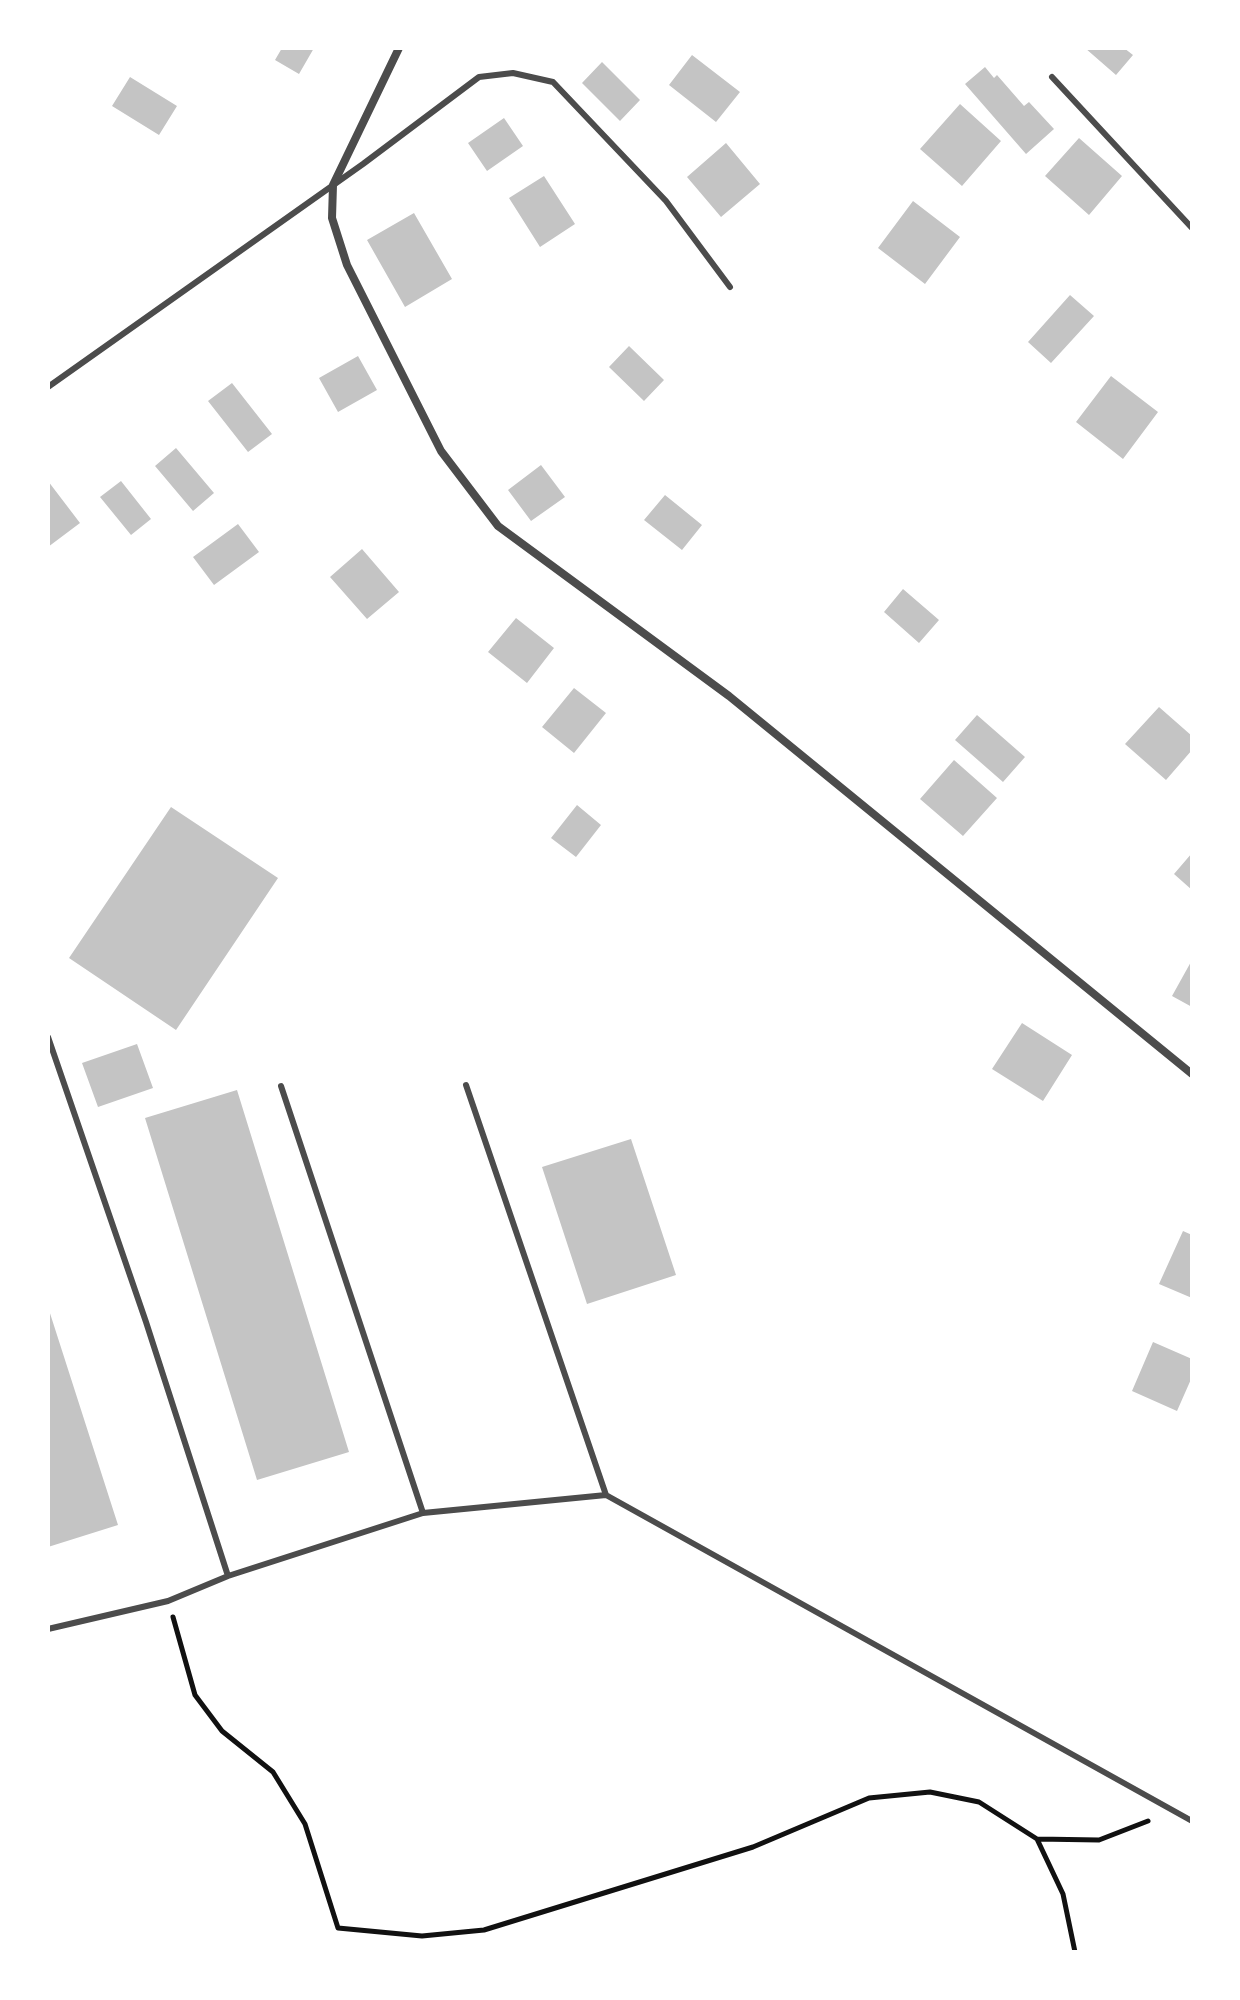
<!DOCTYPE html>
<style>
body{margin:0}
#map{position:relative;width:1240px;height:2000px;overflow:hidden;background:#fff;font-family:Mulish,sans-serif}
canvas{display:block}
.frame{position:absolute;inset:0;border:50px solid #fff;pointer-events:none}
</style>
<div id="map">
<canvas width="1240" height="2000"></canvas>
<div class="frame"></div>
</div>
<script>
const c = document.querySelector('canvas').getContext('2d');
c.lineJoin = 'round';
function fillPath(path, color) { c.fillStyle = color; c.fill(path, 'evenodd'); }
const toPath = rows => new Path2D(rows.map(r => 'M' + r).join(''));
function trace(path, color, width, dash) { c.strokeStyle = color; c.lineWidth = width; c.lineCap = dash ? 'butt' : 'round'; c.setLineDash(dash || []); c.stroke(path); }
fillPath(toPath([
 [282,48,314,48,299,74,275,60],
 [1085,48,1124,48,1133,55,1116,75],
 [692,55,740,92,716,122,669,85],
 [602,62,640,100,620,121,582,83],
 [985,67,994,78,997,75,1024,106,1029,102,1054,129,1026,154,965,84],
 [130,77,177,106,159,135,112,106],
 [960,104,1001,141,962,186,920,149],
 [504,118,523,146,487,171,468,143],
 [1079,138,1122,176,1089,215,1045,176],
 [726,143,760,184,721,217,687,177],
 [544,176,575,224,540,247,509,198],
 [913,201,960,237,925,284,878,248],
 [414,213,452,279,405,307,367,240],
 [1070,295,1094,316,1051,363,1028,342],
 [629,346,664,380,644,401,609,367],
 [358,356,377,390,338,412,319,378],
 [1111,376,1158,412,1123,459,1076,422],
 [232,383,272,434,248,452,208,401],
 [176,448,214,493,193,511,155,466],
 [541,465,565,497,531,521,508,490],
 [48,481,80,523,48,547],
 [121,481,151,519,131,535,100,497],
 [665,495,702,525,682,550,644,520],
 [238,524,259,552,214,585,193,557],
 [362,549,399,592,367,619,330,577],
 [903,589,939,620,919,643,884,612],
 [516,618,554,648,527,683,488,652],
 [574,688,606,713,574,753,542,727],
 [1159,707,1192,736,1192,750,1166,780,1125,744],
 [977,715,1025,757,1003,782,955,740],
 [954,760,997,798,963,836,920,799],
 [577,805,601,825,576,857,551,838],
 [171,807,278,878,176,1030,69,958],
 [1192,853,1192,890,1174,874],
 [1192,960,1192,1007,1172,996],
 [1022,1023,1072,1055,1043,1101,992,1069],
 [137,1044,153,1088,98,1107,82,1063],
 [237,1090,349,1452,257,1480,145,1118],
 [631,1139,676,1275,587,1304,542,1167],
 [1183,1231,1192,1235,1192,1298,1159,1284],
 [48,1307,118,1525,48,1547],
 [1153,1342,1192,1359,1192,1377,1177,1411,1132,1391]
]), '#c4c4c4');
trace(toPath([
 [173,1617,195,1695,222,1731,273,1772,305,1824,338,1928,422,1936,484,1930,753,1847,869,1798,930,1792,979,1802,1037,1839,1099,1840,1148,1821],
 [1037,1839,1063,1894,1075,1952]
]), '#111', 5);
trace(toPath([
 [1052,77,1192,228],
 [48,387,363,164,479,77,513,73,553,82,666,201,730,287],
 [48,1037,146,1322,228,1576],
 [466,1085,606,1495],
 [281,1086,423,1513],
 [48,1629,168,1601,228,1576,423,1513,606,1495,1192,1821]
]), '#4c4c4c', 6);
trace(toPath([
 [399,48,333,185,332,218,347,265,441,451,498,526,729,696,1192,1074]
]), '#4c4c4c', 8);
</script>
